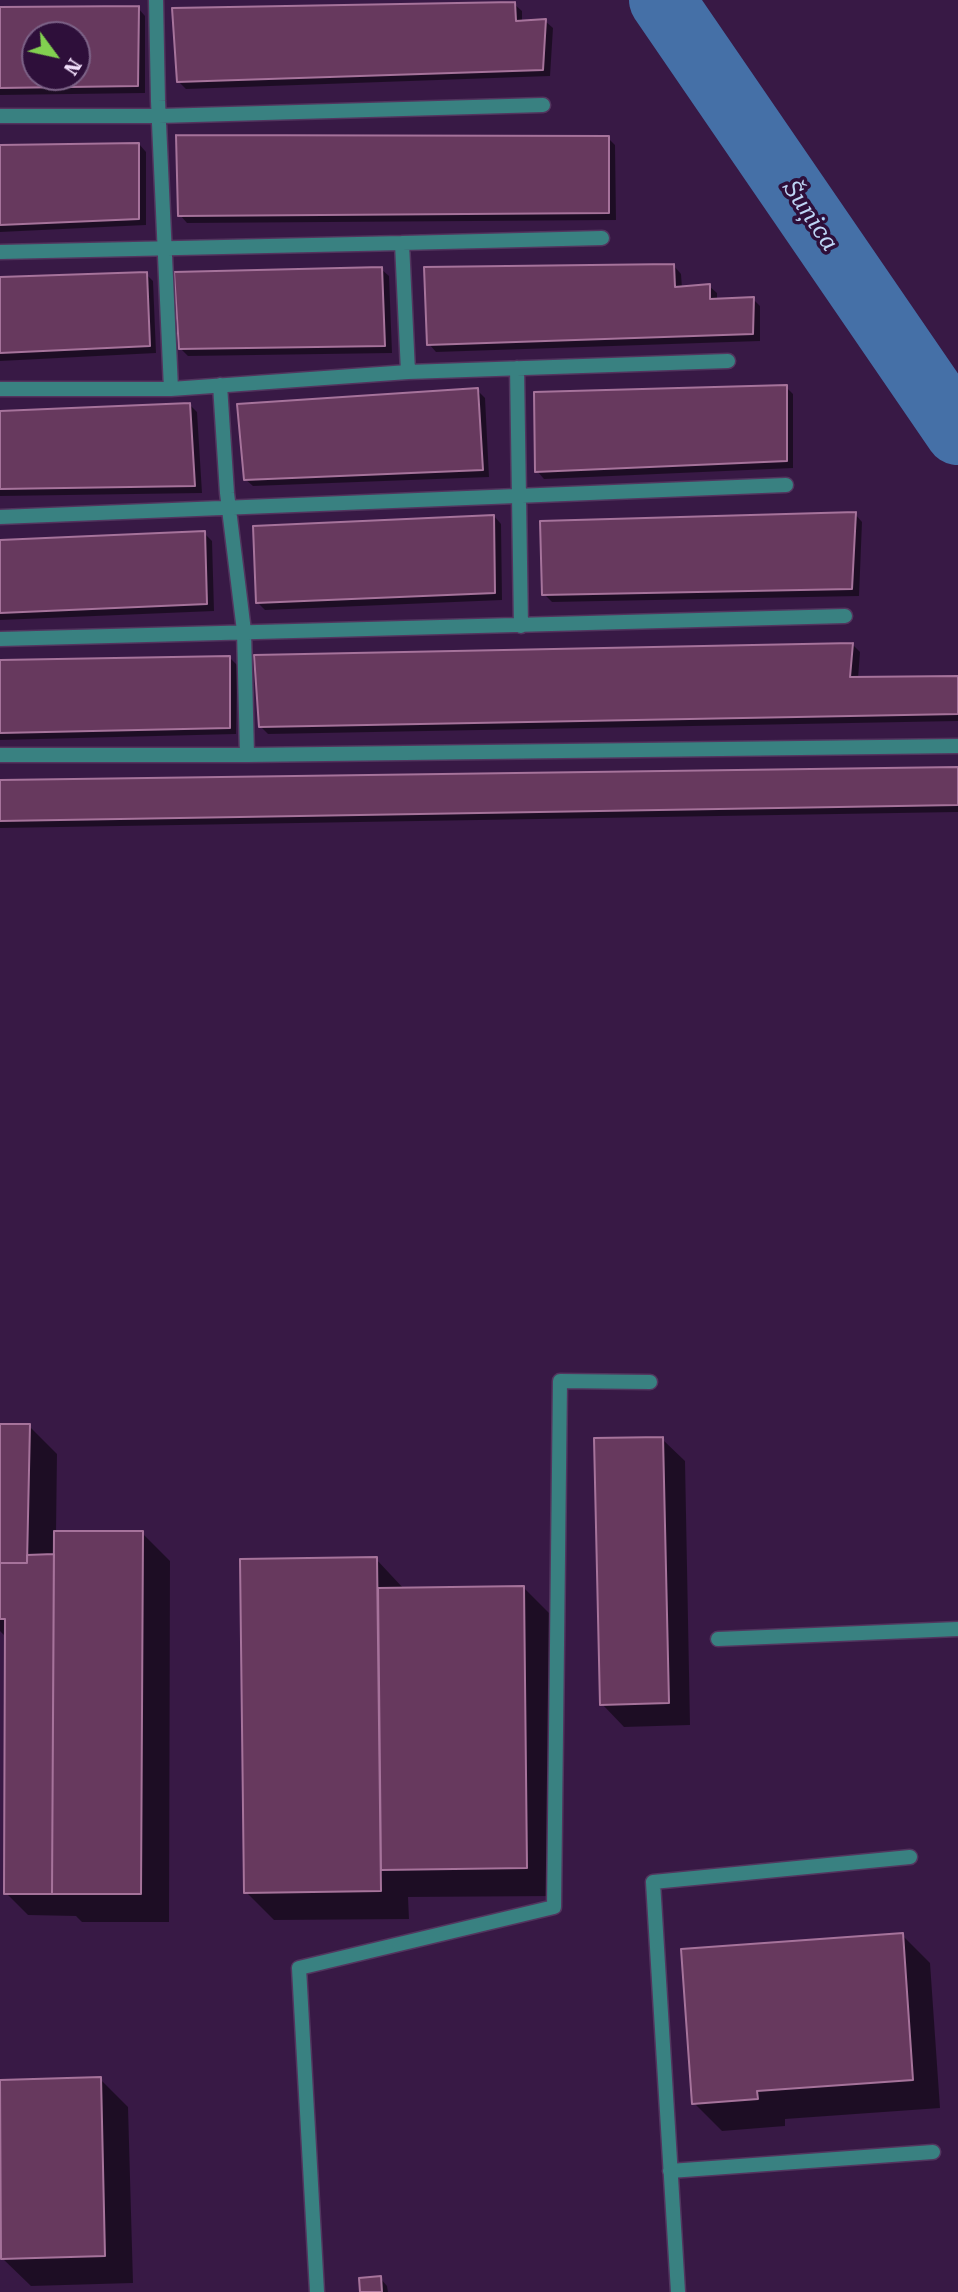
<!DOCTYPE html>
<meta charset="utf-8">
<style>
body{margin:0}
#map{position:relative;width:958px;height:2292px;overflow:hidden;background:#381945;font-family:"Roboto Serif",serif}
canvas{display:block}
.north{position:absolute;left:21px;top:21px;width:70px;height:70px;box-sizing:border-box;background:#2e0f3a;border:2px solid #7c6287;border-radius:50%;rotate:123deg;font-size:19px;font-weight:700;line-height:28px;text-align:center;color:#f1defa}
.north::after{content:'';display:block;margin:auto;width:24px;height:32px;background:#82d050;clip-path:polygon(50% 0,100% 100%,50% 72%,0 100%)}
</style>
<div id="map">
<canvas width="958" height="2292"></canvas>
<div class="north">N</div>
</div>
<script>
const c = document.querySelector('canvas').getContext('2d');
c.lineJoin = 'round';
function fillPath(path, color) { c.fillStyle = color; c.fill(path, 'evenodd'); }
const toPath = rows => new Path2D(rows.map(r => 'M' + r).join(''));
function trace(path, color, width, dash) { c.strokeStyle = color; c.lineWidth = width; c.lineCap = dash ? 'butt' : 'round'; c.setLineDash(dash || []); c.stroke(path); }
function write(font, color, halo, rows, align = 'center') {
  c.font = font + ' "Roboto Serif",serif'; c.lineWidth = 7; c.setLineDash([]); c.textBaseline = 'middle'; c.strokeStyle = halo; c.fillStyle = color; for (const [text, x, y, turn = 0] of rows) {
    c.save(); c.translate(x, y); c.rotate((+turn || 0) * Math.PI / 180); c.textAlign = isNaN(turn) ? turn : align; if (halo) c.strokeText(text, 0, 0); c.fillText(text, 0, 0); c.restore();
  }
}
fillPath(toPath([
 [514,4,522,11,522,22,545,21,553,28,550,76,186,89,179,82],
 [138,8,145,16,145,93,0,95,0,9],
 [35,35,77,35,77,77,35,77],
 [608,138,615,145,616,220,187,223,180,215],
 [139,144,146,152,146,225,0,232,0,147],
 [674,266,681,274,682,288,709,286,717,293,717,300,753,299,760,306,760,341,436,352,429,344],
 [381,269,389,276,392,353,188,356,181,349],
 [146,274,153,281,156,353,0,361,0,279],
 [786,387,793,394,793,468,544,479,537,471],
 [477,390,485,398,489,477,253,486,245,479],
 [190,405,197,412,202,493,0,496,0,413],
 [855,514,862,522,859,596,552,602,544,594],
 [494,516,501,524,502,600,265,610,257,602],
 [204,533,212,541,214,611,0,620,0,542],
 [852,644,860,652,858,679,958,678,958,721,268,734,260,726],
 [229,657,237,665,236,734,0,740,0,662],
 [958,769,958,812,0,828,0,782],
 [0,1426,29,1426,57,1454,56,1533,142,1533,170,1561,169,1922,82,1922,76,1916,28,1915,6,1893,7,1638,0,1631],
 [662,1439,685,1461,690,1725,624,1727,602,1704],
 [376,1559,404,1589,523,1587,552,1616,554,1896,408,1897,409,1919,274,1920,246,1892],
 [902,1935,930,1963,940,2108,785,2119,785,2126,722,2131,694,2103],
 [100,2079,128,2107,133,2283,31,2286,2,2258,0,2081],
 [380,2278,387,2286,388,2292,362,2292]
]), '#0007');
trace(toPath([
 [662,0,958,432]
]), '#4570a7', 66);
const building = toPath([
 [515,2,516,21,546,19,543,70,177,82,172,8,515,2],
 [139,6,138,86,0,88,0,7,139,6],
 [35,35,77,35,77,77,35,77,35,35],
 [176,135,609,136,609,213,178,216,176,135],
 [139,143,139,219,0,225,0,145,139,143],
 [674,264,675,287,710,284,710,299,754,297,753,334,427,345,424,267,674,264],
 [382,267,385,346,179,349,174,272,382,267],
 [147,272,150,346,0,353,0,277,147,272],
 [787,385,787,461,535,472,534,392,787,385],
 [478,388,483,470,244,480,237,404,478,388],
 [190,403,195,486,0,489,0,411,190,403],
 [856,512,852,589,542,595,540,521,856,512],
 [494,515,495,593,256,603,253,526,494,515],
 [205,531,207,604,0,613,0,540,205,531],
 [853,643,850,677,958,676,958,714,259,727,254,655,853,643],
 [230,656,230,728,0,733,0,660,230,656],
 [958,767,958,805,0,821,0,780,958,767],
 [0,1424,30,1424,27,1563,0,1563,0,1424],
 [663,1437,669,1703,600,1705,594,1438,663,1437],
 [54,1531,143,1531,141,1894,52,1894,54,1531],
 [54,1554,52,1894,4,1894,5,1619,0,1619,0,1563,27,1563,27,1555,54,1554],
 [377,1557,381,1891,244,1893,240,1559,377,1557],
 [524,1586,527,1868,381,1870,378,1588,524,1586],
 [903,1933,913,2080,757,2091,758,2099,692,2104,681,1949,903,1933],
 [101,2077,105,2256,1,2259,0,2080,101,2077],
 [381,2276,382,2292,360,2292,359,2278,381,2276]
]);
fillPath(building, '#67395e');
trace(building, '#a6739b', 2);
const service = toPath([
 [156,0,158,101,171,389],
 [0,116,159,116,543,105],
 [402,243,602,238],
 [0,252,402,243,408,372],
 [517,368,521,626],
 [220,385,227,493,244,631,247,755],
 [0,389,171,389,408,372,728,361],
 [0,517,786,485],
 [0,639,845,616],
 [0,755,247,755,958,746],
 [718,1639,958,1629],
 [670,2171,933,2152],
 [317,2292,299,1968,554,1907,560,1381,650,1382],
 [678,2292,653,1882,910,1857]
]);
trace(service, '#52355e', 17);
trace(service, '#398181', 14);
write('italic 24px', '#bdd5f5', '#2e0f3a', [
 ["Šuņica",810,216,56]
]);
</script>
